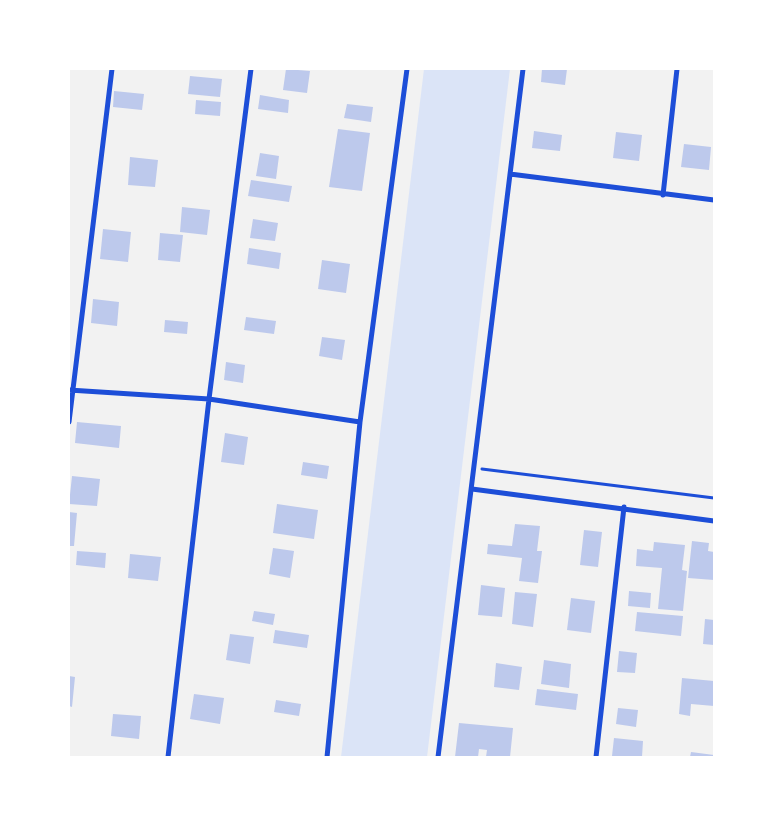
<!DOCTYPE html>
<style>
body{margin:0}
#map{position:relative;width:783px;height:826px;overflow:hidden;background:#f2f2f2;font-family:"PT Sans Narrow",sans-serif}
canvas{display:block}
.frame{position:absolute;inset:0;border:70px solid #fff;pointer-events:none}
</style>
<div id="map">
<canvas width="783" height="826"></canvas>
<div class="frame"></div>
</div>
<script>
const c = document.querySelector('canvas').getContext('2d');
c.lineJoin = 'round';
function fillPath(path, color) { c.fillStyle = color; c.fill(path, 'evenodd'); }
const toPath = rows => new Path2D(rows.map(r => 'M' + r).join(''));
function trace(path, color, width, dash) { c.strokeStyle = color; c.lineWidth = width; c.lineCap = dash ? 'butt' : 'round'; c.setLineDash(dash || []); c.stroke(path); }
fillPath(toPath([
 [424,69,510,69,427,757,341,757]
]), '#dbe4f7');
fillPath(toPath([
 [286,69,310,71,307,93,283,90],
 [542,69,567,69,565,85,541,82],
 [190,76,222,79,220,97,188,94],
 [114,91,144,94,142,110,113,107],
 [260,95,289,100,288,113,258,109],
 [196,100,221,102,220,116,195,114],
 [347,104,373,107,371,122,344,118],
 [338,129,370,133,362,191,329,187],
 [534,131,562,135,560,151,532,148],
 [616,132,642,135,639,161,613,158],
 [684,144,711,147,709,170,681,167],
 [260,153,279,156,276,179,256,176],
 [130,157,158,160,155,187,128,185],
 [251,180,292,186,289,202,248,196],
 [182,207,210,210,207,235,180,232],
 [253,219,278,223,275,241,250,238],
 [103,229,131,232,128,262,100,259],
 [160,233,183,235,180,262,158,260],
 [249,248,281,253,279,269,247,264],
 [322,260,350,264,346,293,318,289],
 [93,299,119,302,117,326,91,323],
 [246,317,276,321,274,334,244,330],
 [165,320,188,322,187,334,164,332],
 [322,337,345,340,342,360,319,356],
 [226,362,245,365,243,383,224,380],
 [77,422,121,426,119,448,75,443],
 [225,433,248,437,244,465,221,462],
 [303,462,329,466,327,479,301,475],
 [72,476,100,479,97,506,69,504],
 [277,504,318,510,314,539,273,533],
 [69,512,77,513,74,546,69,546],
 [515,524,540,526,537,551,542,551,538,583,519,581,522,558,487,554,488,544,512,546],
 [584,530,602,532,598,567,580,565],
 [692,541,709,543,708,551,714,552,714,580,688,578],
 [654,542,685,545,682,570,687,571,683,611,658,609,662,568,636,566,637,549,653,551],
 [273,548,294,551,290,578,269,574],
 [77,551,106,553,105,568,76,565],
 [130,554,161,557,158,581,128,578],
 [481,585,505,588,502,617,478,615],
 [629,591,651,593,650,608,628,606],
 [515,592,537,594,533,627,512,624],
 [571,598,595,601,591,633,567,630],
 [254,611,275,614,273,625,252,621],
 [637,612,683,616,681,636,635,631],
 [705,619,714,620,714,645,703,644],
 [275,630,309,635,307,648,273,643],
 [230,634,254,637,250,664,226,660],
 [619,651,637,653,635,673,617,672],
 [544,660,571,664,569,688,541,684],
 [496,663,522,667,519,690,494,687],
 [69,676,75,677,72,707,69,706],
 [682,678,714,681,714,706,691,704,690,716,679,714],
 [537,689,578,694,576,710,535,705],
 [194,694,224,698,220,724,190,719],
 [276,700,301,704,299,716,274,712],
 [618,708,638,710,636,727,616,724],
 [113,714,141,716,139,739,111,736],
 [459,723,513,728,510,757,486,757,487,750,479,749,478,757,455,757],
 [614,738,643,741,642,757,612,756],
 [691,752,714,755,714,757,690,757]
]), '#bdc9ec');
trace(toPath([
 [482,469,714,498]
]), '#1d4ed8', 3);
trace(toPath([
 [510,174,714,200],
 [663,195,677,69],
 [69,390,209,399,360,422],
 [69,422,112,69],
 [472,489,714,521],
 [168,757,209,399,251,69],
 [327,757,360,422,407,69],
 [438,757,523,69],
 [596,757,624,507]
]), '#1d4ed8', 5);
</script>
